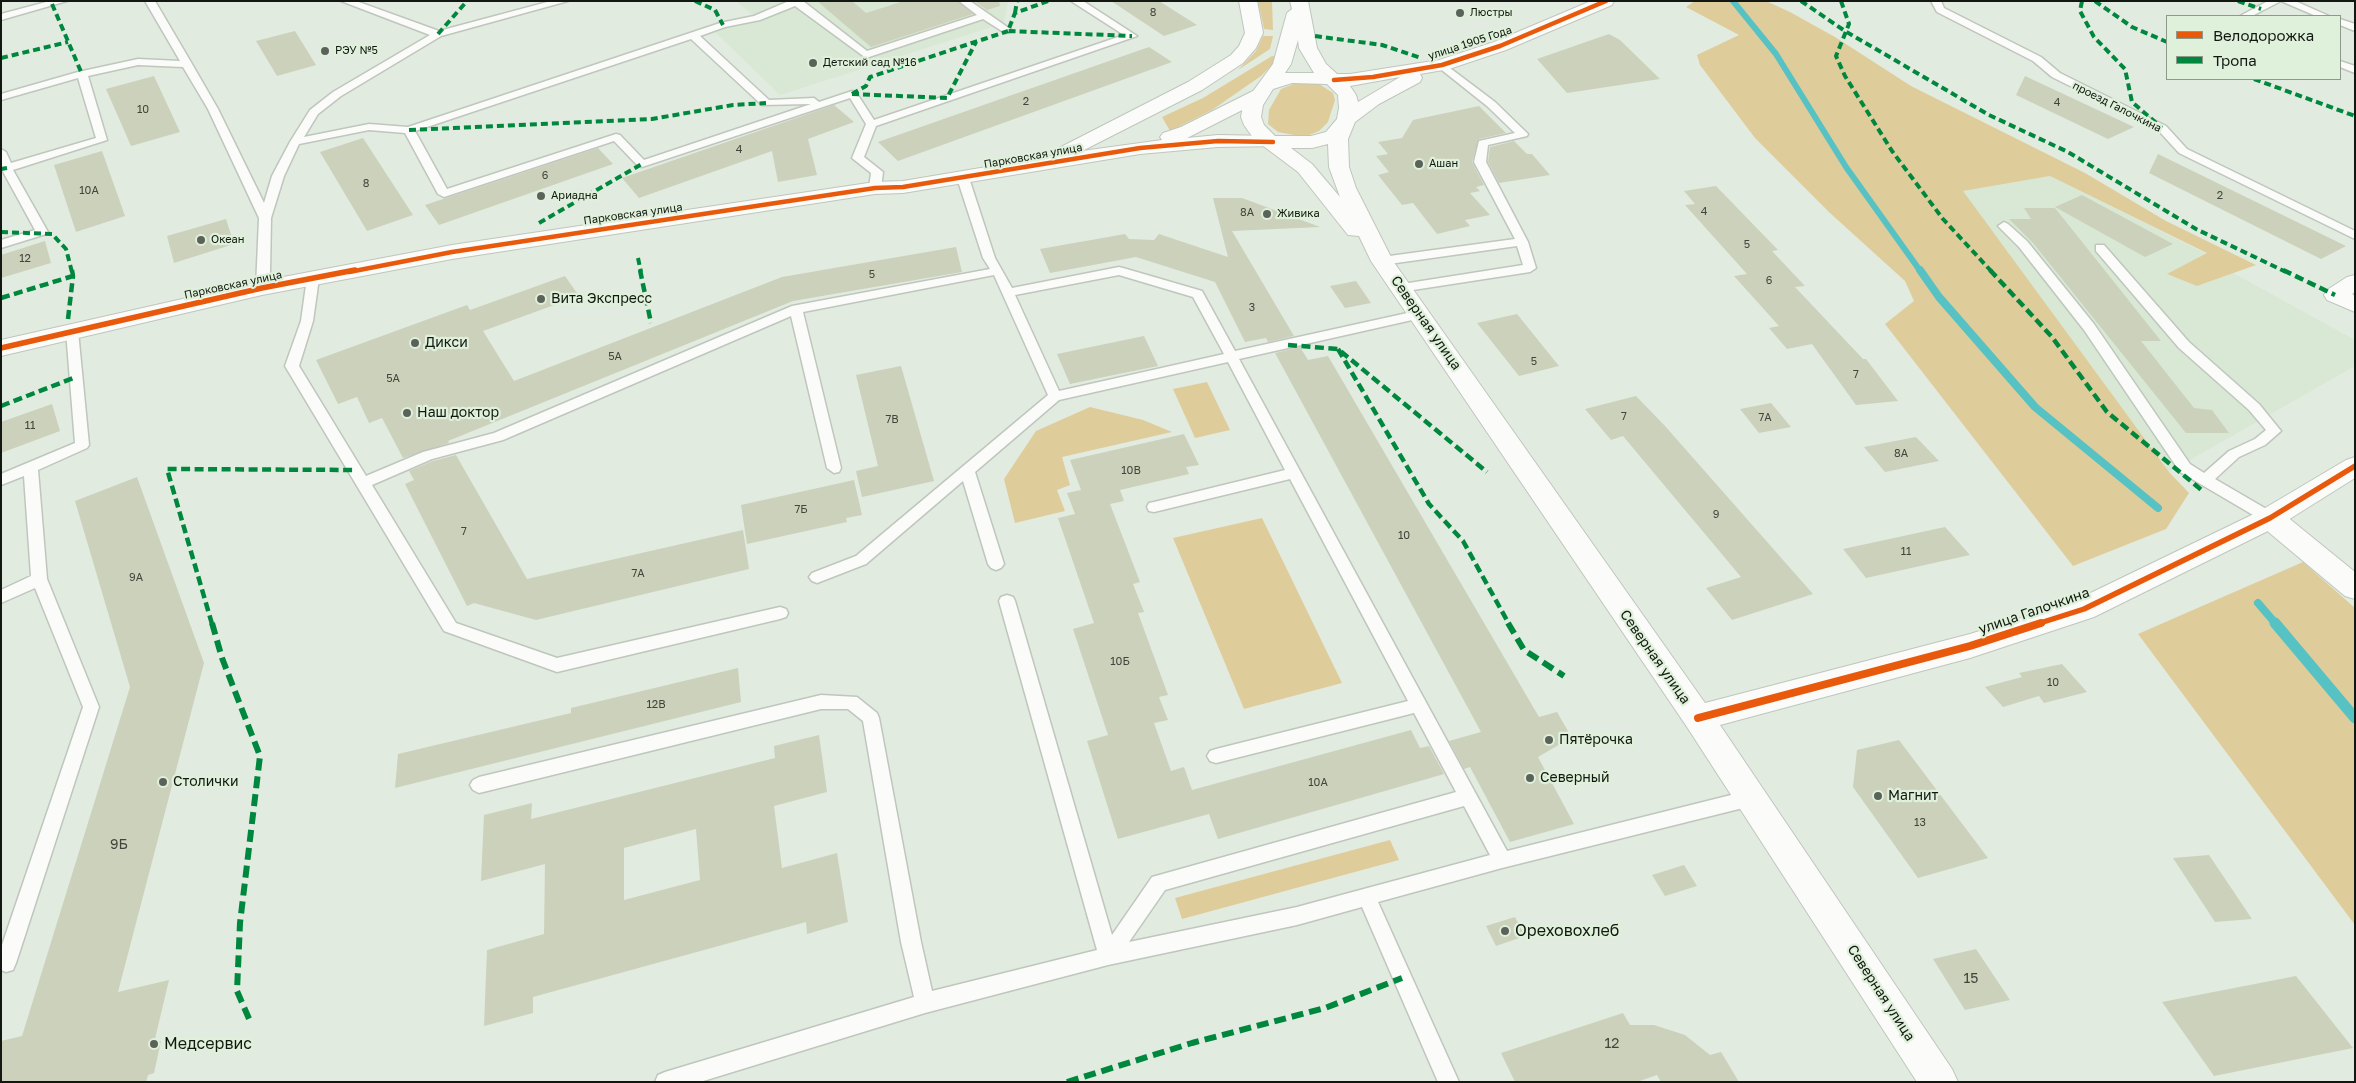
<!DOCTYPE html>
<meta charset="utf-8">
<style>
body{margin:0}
#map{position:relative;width:2356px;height:1083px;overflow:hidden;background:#e2ebe0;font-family:"Golos Text",sans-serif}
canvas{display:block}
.frame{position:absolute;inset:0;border:2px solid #121811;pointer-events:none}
.legend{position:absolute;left:2166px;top:15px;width:175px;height:65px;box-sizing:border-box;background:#dff0db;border:1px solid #8d9a8a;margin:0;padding:6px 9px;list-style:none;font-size:15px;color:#121811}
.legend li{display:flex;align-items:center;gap:10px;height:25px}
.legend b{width:25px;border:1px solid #8d9a8a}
</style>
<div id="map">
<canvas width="2356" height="1083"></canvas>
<div class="frame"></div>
<ul class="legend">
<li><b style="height:6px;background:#e8590c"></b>Велодорожка</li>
<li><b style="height:6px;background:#00873e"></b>Тропа</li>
</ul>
</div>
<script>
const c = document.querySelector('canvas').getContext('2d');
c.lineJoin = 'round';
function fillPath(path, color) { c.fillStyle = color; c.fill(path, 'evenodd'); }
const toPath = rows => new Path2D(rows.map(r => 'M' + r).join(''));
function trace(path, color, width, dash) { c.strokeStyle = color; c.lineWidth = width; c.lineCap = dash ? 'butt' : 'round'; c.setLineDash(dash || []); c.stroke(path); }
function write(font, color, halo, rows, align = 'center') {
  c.font = font + ' "Golos Text",sans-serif'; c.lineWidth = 4.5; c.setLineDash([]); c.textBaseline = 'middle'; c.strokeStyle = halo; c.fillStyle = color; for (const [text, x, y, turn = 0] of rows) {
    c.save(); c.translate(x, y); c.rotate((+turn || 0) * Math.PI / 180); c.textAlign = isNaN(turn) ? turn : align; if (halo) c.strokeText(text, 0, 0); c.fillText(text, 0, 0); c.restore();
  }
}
fillPath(toPath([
 [736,1,1008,1,1004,23,780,95,715,32,756,18],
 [2050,176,2207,254,2168,274,2197,286,2233,273,2355,340,2355,366,2169,472,1962,191]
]), '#d8e8d4');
fillPath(toPath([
 [1258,1,1272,1,1273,30,1264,29],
 [1695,1,1766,1,1790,12,1835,37,1911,86,2085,173,2166,221,2256,265,2197,286,2167,274,2207,253,2050,176,1963,191,2169,472,2189,493,2166,529,2073,566,1885,324,1914,301,1905,281,1830,213,1755,138,1700,65,1697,55,1739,35,1686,7],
 [1263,36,1273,36,1270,49,1238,70,1256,51],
 [1272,56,1277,57,1271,66,1261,76,1212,110,1170,131,1162,117,1203,98],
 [1299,82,1319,84,1333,93,1335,100,1328,122,1319,131,1309,135,1294,135,1278,132,1268,124,1269,110,1281,89],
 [1207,382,1230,430,1195,438,1173,389],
 [1090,407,1143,420,1172,432,1062,457,1070,485,1057,490,1065,511,1015,523,1004,479,1036,431],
 [1262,518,1342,683,1244,709,1173,538],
 [2303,562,2355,608,2355,925,2138,634],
 [1390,840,1399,860,1182,919,1175,898]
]), '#dfcc9b');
trace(toPath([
 [1733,1,1776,54,1846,167,1921,272]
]), '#57c2c3', 6);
trace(toPath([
 [1920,270,1939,297,2035,407,2158,508],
 [2258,603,2276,624]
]), '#57c2c3', 8);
trace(toPath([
 [2275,623,2355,718]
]), '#57c2c3', 11);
fillPath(toPath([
 [817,1,852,1,866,13,904,1,957,1,973,14,871,47],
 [974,1,999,1,1000,6,987,10],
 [1111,1,1159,1,1197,25,1164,36],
 [295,31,316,65,277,76,256,41],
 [1609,34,1620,40,1660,79,1567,93,1537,59],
 [1149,47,1172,62,898,161,878,142],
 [154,76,180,132,131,146,106,89],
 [2025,76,2134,127,2108,139,2016,95],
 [834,105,854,122,808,139,817,175,778,182,772,151,639,198,622,178],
 [1479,106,1506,133,1479,139,1472,162,1484,185,1476,187,1480,191,1470,193,1490,215,1465,220,1470,226,1437,234,1413,203,1402,205,1378,175,1389,172,1376,156,1388,154,1378,142,1402,138,1413,120],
 [363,138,413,215,367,231,320,152],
 [1514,141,1527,154,1532,154,1550,175,1499,183,1488,162,1490,147],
 [598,148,613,164,439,225,425,205],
 [102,151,125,216,76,232,54,165],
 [2158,154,2346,246,2321,259,2149,173],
 [1716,186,1778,250,1772,251,1805,286,1795,287,1863,359,1866,359,1898,401,1856,405,1812,344,1787,349,1769,328,1779,326,1734,276,1747,274,1685,205,1695,204,1684,191],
 [2082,195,2173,244,2145,257,2055,207],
 [1213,198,1242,198,1320,227,1232,231,1294,336,1268,342,1266,338,1245,342,1215,282,1136,257,1050,273,1040,249,1125,234,1129,239,1154,240,1159,234,1228,257],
 [2024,208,2055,208,2161,341,2141,341,2194,408,2212,410,2229,433,2186,433,2033,243,2009,219,2031,219],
 [226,219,234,244,174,263,167,236],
 [45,241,51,263,1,278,1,255],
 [956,247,962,272,793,301,448,441,449,443,403,458,382,418,369,423,357,397,338,404,316,360,467,305,470,310,565,276,579,296,483,331,514,381,782,277],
 [1356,281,1371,303,1345,308,1330,286],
 [1517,314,1559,366,1519,376,1477,323],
 [1144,336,1158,366,1070,384,1057,354],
 [1300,347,1308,360,1328,356,1539,717,1557,712,1572,738,1561,741,1562,743,1538,757,1574,824,1510,842,1470,767,1464,769,1449,741,1481,732,1275,353],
 [901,366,934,481,862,497,856,471,878,466,856,375],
 [1636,396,1665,426,1813,594,1732,620,1706,588,1741,577,1623,436,1611,440,1585,409],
 [1771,403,1791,427,1759,433,1740,409],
 [52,404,60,431,1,453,1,422],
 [1184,434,1199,465,1186,467,1189,474,1120,490,1124,501,1110,504,1140,582,1133,584,1144,612,1138,613,1168,695,1159,697,1168,720,1154,723,1171,771,1184,767,1192,790,1411,730,1420,748,1429,746,1444,774,1218,839,1209,814,1118,839,1087,741,1108,735,1073,629,1094,623,1058,518,1075,514,1067,493,1081,490,1070,460],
 [1916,437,1939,461,1885,472,1864,447],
 [456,455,527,579,743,530,749,569,536,620,474,603,467,606,405,484,414,480,409,471,433,461],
 [137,477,204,663,118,992,169,980,154,1043,161,1041,154,1073,148,1075,146,1082,1,1082,1,1041,22,1036,130,687,75,501],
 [854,480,862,515,846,518,847,522,747,544,741,505],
 [1945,527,1970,555,1866,578,1843,549],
 [2062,664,2087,692,2044,703,2039,696,2003,707,1985,687,2022,677,2019,673],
 [738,668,741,702,395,788,398,754,571,713,571,708],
 [819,735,827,792,774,806,782,868,837,853,848,922,807,934,806,922,533,997,533,1013,484,1026,487,950,544,934,545,864,481,881,484,815,532,803,531,819,775,758,774,746],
 [696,829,700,880,624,900,624,848],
 [1899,740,1988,858,1918,878,1853,787,1857,750],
 [2209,855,2252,919,2215,922,2173,858],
 [1684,865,1697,886,1665,896,1652,875],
 [1515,917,1525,936,1496,946,1486,926],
 [1976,949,2010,1000,1965,1010,1933,959],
 [2296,976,2353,1048,2214,1076,2162,1002],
 [1623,1013,1630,1025,1654,1025,1685,1035,1710,1055,1721,1052,1739,1082,1661,1082,1657,1075,1637,1082,1515,1082,1501,1053]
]), '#ccd1bb');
const lane = toPath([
 [50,1,67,1,1,20,1,14,50,1],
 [145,1,155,1,192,64,218,109,264,203,272,176,290,142,310,110,333,92,430,35,341,1,356,1,439,31,551,1,568,1,441,36,341,96,318,114,304,137,369,124,408,127,720,23,754,16,789,1,803,1,867,51,977,15,959,1,970,1,1013,31,1005,33,983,19,866,58,795,6,760,20,725,27,700,36,769,100,814,98,819,102,852,91,856,92,874,120,1124,35,1071,1,1083,1,1137,36,876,126,864,157,883,172,881,188,875,191,869,188,871,173,852,158,866,124,850,98,642,167,638,166,614,141,444,197,438,194,405,133,369,130,299,144,284,176,271,218,270,272,268,288,262,292,256,288,259,218,208,109,183,67,138,65,88,76,107,140,13,170,48,232,46,234,1,248,1,240,35,230,1,168,1,149,6,152,11,163,96,138,78,78,1,100,1,94,78,72,138,59,180,61,145,1],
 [691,39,762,105,811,104,644,160,620,135,616,134,447,189,415,131,691,39],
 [1931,1,1941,1,1944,8,2041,57,2060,73,2166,126,2187,149,2355,231,2355,239,2179,153,2158,130,2052,77,2033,61,1937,12,1931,1],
 [2268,1,2281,1,2252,16,2240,16,2268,1],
 [2281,1,2295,1,2329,16,2316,16,2281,1],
 [2340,19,2355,24,2355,31,2340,25,2340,19],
 [2340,61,2355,66,2355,73,2340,67,2340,61],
 [1442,62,1495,102,1528,134,1527,136,1488,145,1486,162,1528,242,1536,268,1530,272,1400,292,1396,291,1394,288,1396,285,1523,265,1517,246,1382,265,1376,261,1382,257,1515,239,1474,162,1479,141,1515,133,1487,106,1438,67,1437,65,1442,62],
 [963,175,969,178,995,258,1012,288,1119,267,1123,268,1202,291,1235,351,1421,310,1425,311,1427,314,1425,317,1421,318,1239,359,1507,851,1751,790,1757,793,1760,798,1757,803,1751,806,1502,868,1378,902,1459,1082,1438,1082,1362,907,1297,925,1108,965,925,1013,700,1082,655,1082,658,1075,665,1072,914,997,901,942,863,721,848,709,821,709,479,793,473,790,470,785,473,780,479,777,821,695,857,697,877,713,879,718,921,942,932,991,1097,950,999,601,1001,597,1007,595,1013,597,1015,601,1112,935,1152,877,1456,792,1414,713,1216,763,1210,761,1207,756,1210,751,1216,749,1408,701,1290,479,1154,512,1149,511,1147,507,1149,503,1154,502,1285,470,1228,362,1059,400,975,472,1004,564,1001,568,996,570,991,568,988,564,963,481,866,564,817,583,812,581,809,577,812,573,856,556,1048,395,994,275,803,312,841,468,839,472,834,473,827,468,791,316,503,440,432,459,372,485,456,623,557,658,780,607,786,609,788,613,786,617,780,619,557,672,444,631,285,366,301,321,307,278,313,274,317,275,319,278,313,321,299,366,366,476,423,452,494,433,792,306,990,269,983,258,957,178,963,175],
 [1119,275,1193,297,1224,354,1059,391,1015,295,1119,275],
 [1464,806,1490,855,1297,907,1129,942,1165,890,1464,806],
 [2004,222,2008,224,2027,241,2094,324,2190,464,2204,473,2229,451,2255,439,2266,430,2249,410,2179,348,2096,251,2096,245,2104,245,2189,342,2259,404,2281,431,2265,445,2239,457,2215,479,2275,514,2277,518,2275,522,2265,522,2180,472,2084,330,2019,247,1998,226,2004,222],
 [72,327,78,331,89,445,87,448,38,470,47,579,99,707,16,963,13,970,6,972,1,970,1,948,83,707,35,588,1,603,1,590,31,576,24,476,1,485,1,474,75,443,66,331,72,327]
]);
const street = toPath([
 [1239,1,1257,1,1263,33,1256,48,1243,63,1202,90,1082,151,1162,140,1160,137,1163,133,1181,127,1259,88,1266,90,1268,94,1266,98,1187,138,1218,135,1273,136,1280,138,1283,142,1280,146,1218,147,1140,154,903,193,875,194,452,259,262,295,1,356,1,340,262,281,452,245,875,182,903,181,1058,155,1056,152,1059,148,1188,82,1231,55,1239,46,1245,33,1239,1],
 [2355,275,2355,292,2352,294,2355,296,2355,312,2327,300,2324,295,2327,290,2347,277,2355,275],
 [2270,508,2280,511,2355,572,2355,599,2345,596,2260,525,2256,518,2260,511,2270,508]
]);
const secondary = toPath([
 [1290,1,1308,1,1317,48,1326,64,1337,74,1350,74,1439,60,1494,42,1591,1,1614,1,1612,5,1506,50,1449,69,1420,74,1422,78,1420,82,1379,104,1355,122,1348,139,1349,167,1356,188,1393,261,1705,703,1970,634,2074,601,2260,511,2346,460,2355,457,2355,478,2280,525,2094,617,1970,658,1720,725,1952,1069,1958,1082,1917,1082,1687,727,1371,261,1359,236,1348,235,1298,172,1254,139,1244,125,1241,117,1243,105,1273,64,1287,13,1292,9,1290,1],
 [1298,40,1299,48,1314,73,1285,73,1291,64,1298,40],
 [1400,77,1358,102,1356,95,1350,86,1400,77],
 [1292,83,1327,84,1338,95,1339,108,1337,119,1326,132,1311,136,1275,136,1264,125,1261,117,1263,105,1273,89,1292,83],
 [1328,144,1329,167,1340,197,1312,164,1291,148,1312,148,1328,144]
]);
trace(lane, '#bfc6bd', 3);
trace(street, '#bfc6bd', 2);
trace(secondary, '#bfc6bd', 2);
fillPath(lane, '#fbfcfa');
fillPath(street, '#fbfcfa');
fillPath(secondary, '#fbfcfa');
trace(toPath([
 [695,1,715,10,723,25],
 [1048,1,1015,13,1008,31,1132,36],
 [1801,1,1845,31,1989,115,2068,152,2196,229,2286,272],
 [1841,1,1849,24,1836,56,1845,76,1892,151,1943,219,1992,272],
 [2082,1,2080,11,2094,37,2125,69,2132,102,2162,128],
 [2095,1,2132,27,2167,42],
 [2238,1,2261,9],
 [52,4,82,74],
 [1015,13,1017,1],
 [438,34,467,1],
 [1315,36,1382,45,1421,58],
 [1,58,68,42],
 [2254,79,2355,116],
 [852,94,866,86,870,77,1008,31],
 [852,94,947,98,976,42],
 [409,130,652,119,733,105,766,103],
 [1,169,7,168],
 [539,223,642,164],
 [1,232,52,234,66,249,72,272],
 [638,258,641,272]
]), '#00873e', 4, [7, 4]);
trace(toPath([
 [640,270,651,323],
 [1990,270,2052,337,2107,412,2204,492],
 [2283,270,2335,295],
 [1,298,73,276],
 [68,319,73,276,72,270],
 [1288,345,1338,349,1487,472],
 [1338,349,1429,504,1463,541,1509,624],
 [1,406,76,377],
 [212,624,167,469,355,470]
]), '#00873e', 4.5, [9, 4.5]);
trace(toPath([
 [212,623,222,658,260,756,240,923,237,991,250,1021],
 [1508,623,1524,650,1564,676],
 [1067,1082,1192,1043,1325,1008,1402,978]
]), '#00873e', 6, [12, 6]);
trace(toPath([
 [1334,80,1373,77,1442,65,1500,46,1606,1],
 [349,272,452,252,875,188,903,187,1140,148,1218,141,1273,142]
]), '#e8590c', 4.5);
trace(toPath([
 [1,348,262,288,355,270],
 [2037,624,2084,609,2270,518,2355,466]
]), '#e8590c', 5.5);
trace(toPath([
 [1698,718,1970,646,2041,623]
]), '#e8590c', 8);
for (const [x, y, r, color] of [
 [1460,13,5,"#5b6259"],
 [325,51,5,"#5b6259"],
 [813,63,5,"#5b6259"],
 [1419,164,5,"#5b6259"],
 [541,196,5,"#5b6259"],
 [1267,214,5,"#5b6259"],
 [201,240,5,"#5b6259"],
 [541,299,5,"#5b6259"],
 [415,343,5,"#5b6259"],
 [407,413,5,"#5b6259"],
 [1549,740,5,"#5b6259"],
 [1530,778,5,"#5b6259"],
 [163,782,5,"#5b6259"],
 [1878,796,5,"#5b6259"],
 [1505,931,5,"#5b6259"],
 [154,1044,5,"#5b6259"]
]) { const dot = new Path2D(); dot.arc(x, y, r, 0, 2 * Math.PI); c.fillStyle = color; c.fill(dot); trace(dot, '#dff0db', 2); }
write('11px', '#40463c', null, [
 ["8",1153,13],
 ["2",1026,102],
 ["4",2057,103],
 ["10",143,110],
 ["4",739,150],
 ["6",545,176],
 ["8",366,184],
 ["10А",89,191],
 ["2",2220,196],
 ["4",1704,212],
 ["8А",1247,213],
 ["5",1747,245],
 ["12",25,259],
 ["5",872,275],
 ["6",1769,281],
 ["3",1252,308],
 ["5А",615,357],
 ["5",1534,362],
 ["7",1856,375],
 ["5А",393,379],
 ["7",1624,417],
 ["7А",1765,418],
 ["7В",892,420],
 ["11",30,426],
 ["8А",1901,454],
 ["10В",1131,471],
 ["7Б",801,510],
 ["9",1716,515],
 ["7",464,532],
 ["10",1404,536],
 ["11",1906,552],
 ["7А",638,574],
 ["9А",136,578],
 ["10Б",1120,662],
 ["10",2053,683],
 ["12В",656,705],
 ["10А",1318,783],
 ["13",1920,823]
]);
write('11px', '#121811', '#dff0db', [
 ["Люстры",1470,13],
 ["РЭУ №5",335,51],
 ["Детский сад №16",823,63],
 ["Ашан",1429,164],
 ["Ариадна",551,196],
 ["Живика",1277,214],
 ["Океан",211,240]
], 'left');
write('11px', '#121811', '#dff0db', [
 ["улица 1905 Года",1470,43,-18],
 ["проезд Галочкина",2117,107,27],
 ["Парковская улица",1033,156,-10],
 ["Парковская улица",633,214,-8],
 ["Парковская улица",233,285,-12]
]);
write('14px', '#121811', '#dff0db', [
 ["Вита Экспресс",551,299],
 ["Дикси",425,343],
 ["Наш доктор",417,413],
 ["Пятёрочка",1559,740],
 ["Северный",1540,778],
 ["Столички",173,782],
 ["Магнит",1888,796]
], 'left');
write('14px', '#121811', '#dff0db', [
 ["Северная улица",1426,323,55],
 ["улица Галочкина",2034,611,-19],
 ["Северная улица",1655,657,55],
 ["Северная улица",1881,993,57]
]);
write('14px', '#40463c', null, [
 ["9Б",119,845],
 ["15",1971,979],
 ["12",1612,1044]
]);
write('16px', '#121811', '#dff0db', [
 ["Ореховохлеб",1515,931],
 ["Медсервис",164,1044]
], 'left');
</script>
